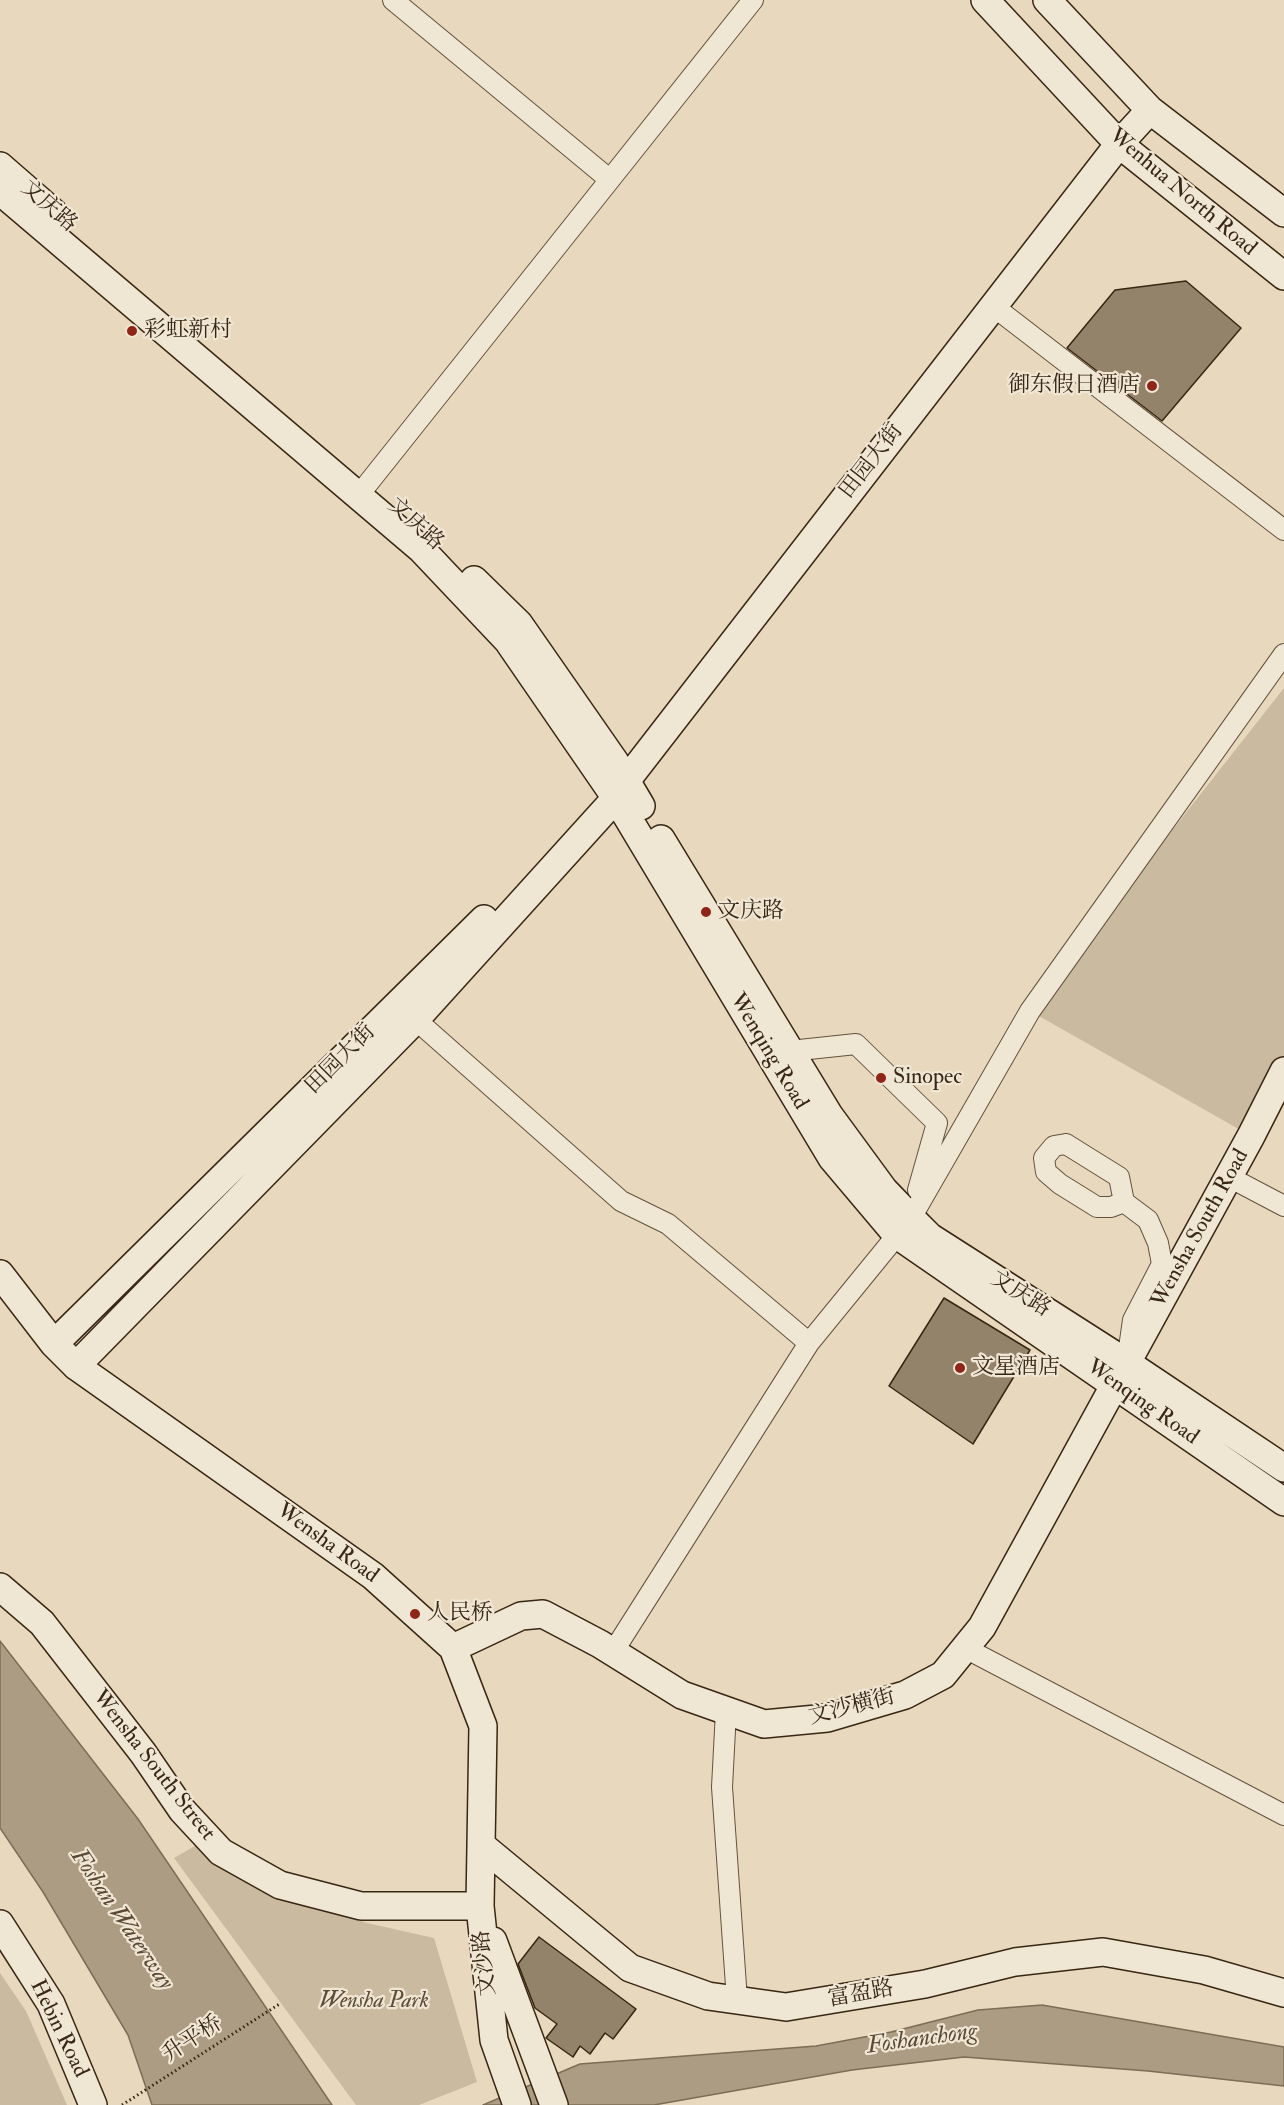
<!DOCTYPE html>
<meta charset="utf-8">
<style>
body{margin:0}
canvas{display:block;background:#e8d8bd}
</style>
<canvas width="1284" height="2105"></canvas>
<script>
const c = document.querySelector('canvas').getContext('2d');
c.lineJoin = 'round';
function fillPath(path, color) { c.fillStyle = color; c.fill(path, 'evenodd'); }
const toPath = rows => new Path2D(rows.map(r => 'M' + r).join(''));
function trace(path, color, width, dash) { c.strokeStyle = color; c.lineWidth = width; c.lineCap = dash ? 'butt' : 'round'; c.setLineDash(dash || []); c.stroke(path); }
function write(font, color, halo, rows, align = 'center') {
  c.font = font + ' "IM FELL Double Pica","Noto Serif SC",serif'; c.lineWidth = 4.5; c.setLineDash([]); c.textBaseline = 'middle'; c.strokeStyle = halo; c.fillStyle = color; for (const [text, x, y, turn = 0] of rows) {
    c.save(); c.translate(x, y); c.rotate((+turn || 0) * Math.PI / 180); c.textAlign = isNaN(turn) ? turn : align; if (halo) c.strokeText(text, 0, 0); c.fillText(text, 0, 0); c.restore();
  }
}
fillPath(toPath([
 [1284,688,1284,1069,1251,1136,1030,1011],
 [200,1843,281,1896,367,1923,434,1938,477,2082,419,2105,356,2105,174,1858],
 [0,1973,26,2011,67,2105,0,2105]
]), '#cabaa0');
const water = toPath([
 [0,1641,138,1819,332,2105,152,2105,128,2035,43,1892,0,1828,0,1641],
 [1042,2005,1284,2047,1284,2086,1148,2071,964,2057,852,2070,654,2105,483,2105,580,2064,816,2046,891,2032,978,2010,1042,2005]
]);
fillPath(water, '#ac9c83');
trace(water, '#7d6d56', 1.5);
const building = toPath([
 [1186,281,1241,328,1162,421,1067,348,1115,290,1186,281],
 [944,1298,1030,1350,973,1444,889,1386,944,1298],
 [539,1937,636,2009,613,2039,605,2033,590,2054,580,2046,573,2057,546,2038,557,2024,535,2008,518,1964,539,1937]
]);
fillPath(building, '#93836b');
trace(building, '#372713', 1.5);
const street = toPath([
 [393,0,609,179],
 [993,306,1284,530],
 [358,496,753,0],
 [407,1012,621,1201,668,1224,809,1343],
 [790,1051,856,1044,937,1123,918,1190],
 [1066,1144,1119,1177,1124,1202,1111,1207,1097,1207,1060,1184,1046,1172,1044,1158,1054,1146,1066,1144],
 [1229,1177,1284,1206],
 [1124,1202,1148,1220,1158,1243,1162,1264,1133,1320,1129,1348],
 [965,1648,1284,1815],
 [613,1652,809,1343,911,1218,1030,1011,1284,654],
 [726,1711,722,1787,737,2000]
]);
const secondary = toPath([
 [985,0,1119,144,1284,276],
 [1047,0,1150,110,1284,213],
 [0,166,54,213],
 [0,191,421,549,508,641,616,798,832,1158,897,1235,1284,1502],
 [474,580,519,624,615,762,641,806],
 [661,839,829,1115,884,1190,911,1218,930,1237,1127,1363,1284,1468],
 [0,1274,54,1344,76,1366,373,1576,453,1648,483,1726,480,1906,494,2040,517,2105],
 [54,1344,484,919],
 [76,1366,415,1020,616,798,626,781,1119,144,1150,110],
 [0,1587,42,1623,143,1753,182,1810,221,1852,280,1885,361,1906,480,1906],
 [453,1648,521,1616,543,1614,600,1644,682,1695,764,1724,827,1718,905,1695,943,1675,982,1627,1251,1136,1284,1071],
 [481,1845,630,1968,708,1996,786,2007,925,1984,1015,1962,1103,1952,1204,1970,1284,1993],
 [0,1924,51,2004,93,2105],
 [493,1941,554,2105]
]);
trace(street, '#63533e', 22);
trace(secondary, '#372713', 30);
trace(toPath([
 [122,2105,281,2003]
]), '#372713', 3, [1.5, 3]);
trace(street, '#f0e6d4', 20);
trace(secondary, '#f0e6d4', 27);
for (const [x, y, r, color] of [
 [132,331,6,"#8f2418"],
 [1152,386,6,"#8f2418"],
 [706,912,6,"#8f2418"],
 [881,1078,6,"#8f2418"],
 [960,1368,6,"#8f2418"],
 [415,1614,6,"#8f2418"]
]) { const dot = new Path2D(); dot.arc(x, y, r, 0, 2 * Math.PI); c.fillStyle = color; c.fill(dot); trace(dot, '#f0e6d4', 2); }
write('22px', '#372713', '#f0e6d4', [
 ["Wenhua North Road",1182,193,40],
 ["文庆路",48,207,41],
 ["田园大街",872,462,-52],
 ["文庆路",415,525,42],
 ["Wenqing Road",768,1052,59],
 ["田园大街",341,1060,-45],
 ["Wensha South Road",1201,1229,-61],
 ["文庆路",1020,1295,32],
 ["Wenqing Road",1142,1403,35],
 ["Wensha Road",327,1544,36],
 ["文沙横街",852,1708,-14],
 ["Wensha South Street",153,1766,52],
 ["文沙路",486,1963,-96],
 ["富盈路",861,1995,-10],
 ["Hebin Road",58,2029,64],
 ["升平桥",193,2040,-33]
]);
write('22px', '#372713', '#f0e6d4', [
 ["彩虹新村",144,331],
 ["御东假日酒店",1140,386,"right"],
 ["文庆路",718,912],
 ["Sinopec",893,1078],
 ["文星酒店",972,1368],
 ["人民桥",427,1614]
], 'left');
write('italic 22px', '#5c4c36', '#f0e6d4', [
 ["Wensha Park",374,2002]
]);
write('italic 24px', '#5a4a35', '#f0e6d4', [
 ["Foshan Waterway",121,1920,56],
 ["Foshanchong",922,2040,-8]
]);
</script>
